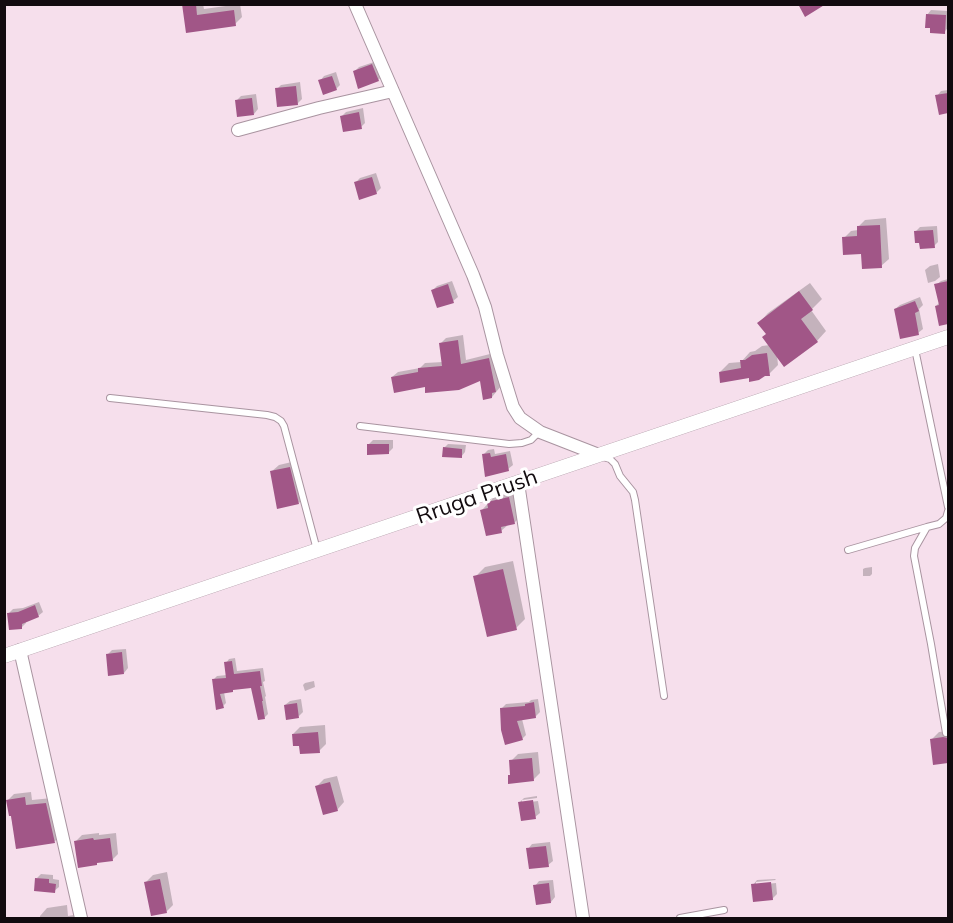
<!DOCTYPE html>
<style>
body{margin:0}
#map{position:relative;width:953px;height:923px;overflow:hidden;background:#f6dfec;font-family:Mulish,sans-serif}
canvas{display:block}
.frame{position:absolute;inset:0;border:6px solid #120b0f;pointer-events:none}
</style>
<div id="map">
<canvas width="953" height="923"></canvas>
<div class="frame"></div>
</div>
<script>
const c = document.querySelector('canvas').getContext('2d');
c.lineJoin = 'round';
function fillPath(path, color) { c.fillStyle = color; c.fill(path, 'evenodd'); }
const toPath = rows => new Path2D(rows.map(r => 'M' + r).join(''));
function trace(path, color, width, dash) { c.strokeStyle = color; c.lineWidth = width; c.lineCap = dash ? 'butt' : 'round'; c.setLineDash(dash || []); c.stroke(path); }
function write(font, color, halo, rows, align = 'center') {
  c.font = font + ' Mulish,sans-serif'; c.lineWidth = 6; c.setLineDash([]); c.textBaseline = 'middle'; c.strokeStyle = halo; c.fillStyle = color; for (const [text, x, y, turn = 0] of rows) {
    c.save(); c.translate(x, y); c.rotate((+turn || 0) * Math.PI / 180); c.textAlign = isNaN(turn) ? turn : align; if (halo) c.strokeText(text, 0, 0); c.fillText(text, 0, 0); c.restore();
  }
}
fillPath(toPath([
 [185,4,203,4,204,9,240,4,242,17,235,24,188,32],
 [931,10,948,11,948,28,944,32,927,15],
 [377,61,383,76,378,80,354,72,359,67],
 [336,72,340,85,336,89,320,81,324,76],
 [300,82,302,99,297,104,277,89,281,85],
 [948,90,948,112,940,113,937,96,941,91],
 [256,94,258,109,254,114,236,101,241,96],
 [363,108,365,123,361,127,342,116,346,112],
 [376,173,381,188,376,193,355,183,360,178],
 [886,218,889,259,881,266,844,238,851,231,858,230,858,227,865,220],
 [937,226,938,242,934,246,915,232,920,227],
 [938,264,940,277,935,281,928,283,925,270,930,266],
 [948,279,948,323,940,324,936,306,940,302,936,285,941,281],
 [452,281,458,297,453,301,433,290,437,286],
 [810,283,822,299,811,310,826,331,817,341,777,355,778,365,769,374,750,377,720,372,729,363,741,362,750,352,755,351,762,346,770,345,767,334,759,323,768,313],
 [920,297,923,305,919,309,923,329,918,333,895,309,900,305],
 [463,335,466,360,494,353,501,386,492,397,481,378,426,385,392,377,398,372,420,368,425,363,443,362,441,343,446,338],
 [373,440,393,440,393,448,388,453,368,445],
 [448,444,466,445,465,452,461,457,444,448],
 [494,449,495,454,510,451,513,465,508,469,484,454,488,450],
 [296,461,306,496,299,503,271,472,279,465],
 [516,491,521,516,514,523,509,524,501,531,482,510,495,496],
 [513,561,525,619,516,628,475,577,485,567],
 [872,567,872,574,870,576,863,576,863,569,865,568],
 [39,602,43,612,38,616,26,621,26,623,22,627,9,613,13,609,23,608],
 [126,649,128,668,124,673,107,655,112,650],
 [235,658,237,671,263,668,265,681,263,682,266,696,265,697,268,714,264,718,253,686,235,688,232,691,224,692,226,703,223,706,213,680,217,676,227,675,226,663,229,659],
 [314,681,315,687,305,691,303,685,305,683],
 [301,699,303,712,299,716,285,705,290,701],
 [538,699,540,712,535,717,522,719,526,735,522,739,501,709,506,704,529,702,531,700],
 [325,725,326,744,319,751,301,744,293,734,300,727],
 [948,731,948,761,935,763,932,739,939,732],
 [538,752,540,773,533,780,512,774,511,761,518,754],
 [337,776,344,802,337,810,317,786,324,779],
 [31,792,32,800,52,798,61,835,55,841,17,847,8,800,14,794],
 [537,796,537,798,522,800,522,803,538,801,540,813,535,817,519,803,524,798],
 [99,833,99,835,116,833,118,854,112,860,76,841,82,835],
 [550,842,553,861,548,865,528,849,532,844],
 [167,872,173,905,166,912,146,882,153,875],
 [41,874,53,875,53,879,59,880,59,887,54,891,37,878],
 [775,879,776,880,756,882,756,885,776,883,777,894,772,899,753,885,757,880],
 [553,880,555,897,551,902,535,886,539,881],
 [67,905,68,916,80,914,80,918,40,918,40,916,47,908]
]), '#0003');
fillPath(toPath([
 [182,4,196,4,197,15,234,10,236,26,186,33],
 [798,4,826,4,805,17],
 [926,14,946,15,945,34,930,33,930,28,925,28],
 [372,64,379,81,358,89,353,71],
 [332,76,337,90,323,95,318,80],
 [296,86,298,105,277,107,275,88],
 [948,93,948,113,939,115,935,95],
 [252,98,254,115,237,117,235,100],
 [359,112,362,129,343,132,340,116],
 [372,177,377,194,359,200,354,182],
 [880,225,882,268,862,269,861,254,843,255,842,237,857,236,857,226],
 [933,230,935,248,920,249,919,243,915,243,914,231],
 [948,281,948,324,939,326,935,306,939,305,934,284],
 [448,284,454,303,437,308,431,290],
 [799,291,813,310,801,319,818,342,784,367,762,337,766,334,757,323],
 [915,301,919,311,915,313,919,335,900,339,894,309],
 [458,340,461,364,489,358,496,392,492,393,492,398,483,400,480,381,459,390,425,393,425,387,394,393,391,377,418,372,418,368,442,366,439,343],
 [767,353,770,376,765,376,759,380,749,382,749,378,720,383,719,372,741,368,740,360,745,360,752,355],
 [367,444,389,444,389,454,367,455],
 [443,447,462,449,462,458,442,457],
 [490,453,491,457,506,454,509,471,485,477,482,454],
 [290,467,299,504,277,509,270,471],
 [509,497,515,524,501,527,502,533,486,536,480,510,488,508,487,502],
 [503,569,517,630,487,637,473,576],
 [35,605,39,617,22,624,22,629,9,630,7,613,18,612],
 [122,652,124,674,108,676,106,654],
 [232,661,234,674,260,671,262,686,260,686,263,701,262,701,265,719,258,720,251,688,233,690,233,692,220,694,224,708,216,710,212,679,226,678,224,662],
 [534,702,536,718,517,721,523,740,505,745,501,730,500,708,525,706,525,704],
 [297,703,299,718,286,720,284,705],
 [318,732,320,753,300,754,299,746,293,746,292,734],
 [943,737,948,738,948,763,933,765,930,739],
 [532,758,534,781,508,784,508,775,510,775,509,760],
 [330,782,338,811,323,815,315,786],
 [25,797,26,805,46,803,55,843,16,849,11,816,9,816,6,800],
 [533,800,536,819,521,821,518,802],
 [93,838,94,840,110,838,113,861,97,863,97,865,78,868,74,841],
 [546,846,549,867,529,869,526,848],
 [35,878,49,879,49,883,56,884,55,893,34,891],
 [160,879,167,913,151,916,144,882],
 [771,882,773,900,753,902,751,884],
 [549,883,551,903,536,905,533,885]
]), '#a15687');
const service = toPath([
 [915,349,948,507],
 [110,398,267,415,275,417,281,421,284,426,317,550],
 [360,426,509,444,522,443,531,440,539,432],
 [603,457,610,459,615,464,620,476,633,492,635,500,664,696],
 [848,550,927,527],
 [946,733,931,644,914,556,915,548,927,527,939,524,946,518,948,511],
 [680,918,724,910]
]);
const minor = toPath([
 [355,4,473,275,485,307,497,355,513,407,520,418,540,432,599,455],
 [238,130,319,108,393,91],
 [518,483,583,918],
 [20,650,81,918]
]);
const tertiary = toPath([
 [4,656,948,337]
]);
trace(service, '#a994a0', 8);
trace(minor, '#a994a0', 14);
trace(tertiary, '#a994a0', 15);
trace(service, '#fff', 6);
trace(minor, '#fff', 12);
trace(tertiary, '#fff', 14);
write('22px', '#120b0f', '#fff', [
 ["Rruga Prush",477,497,-19]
]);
</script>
